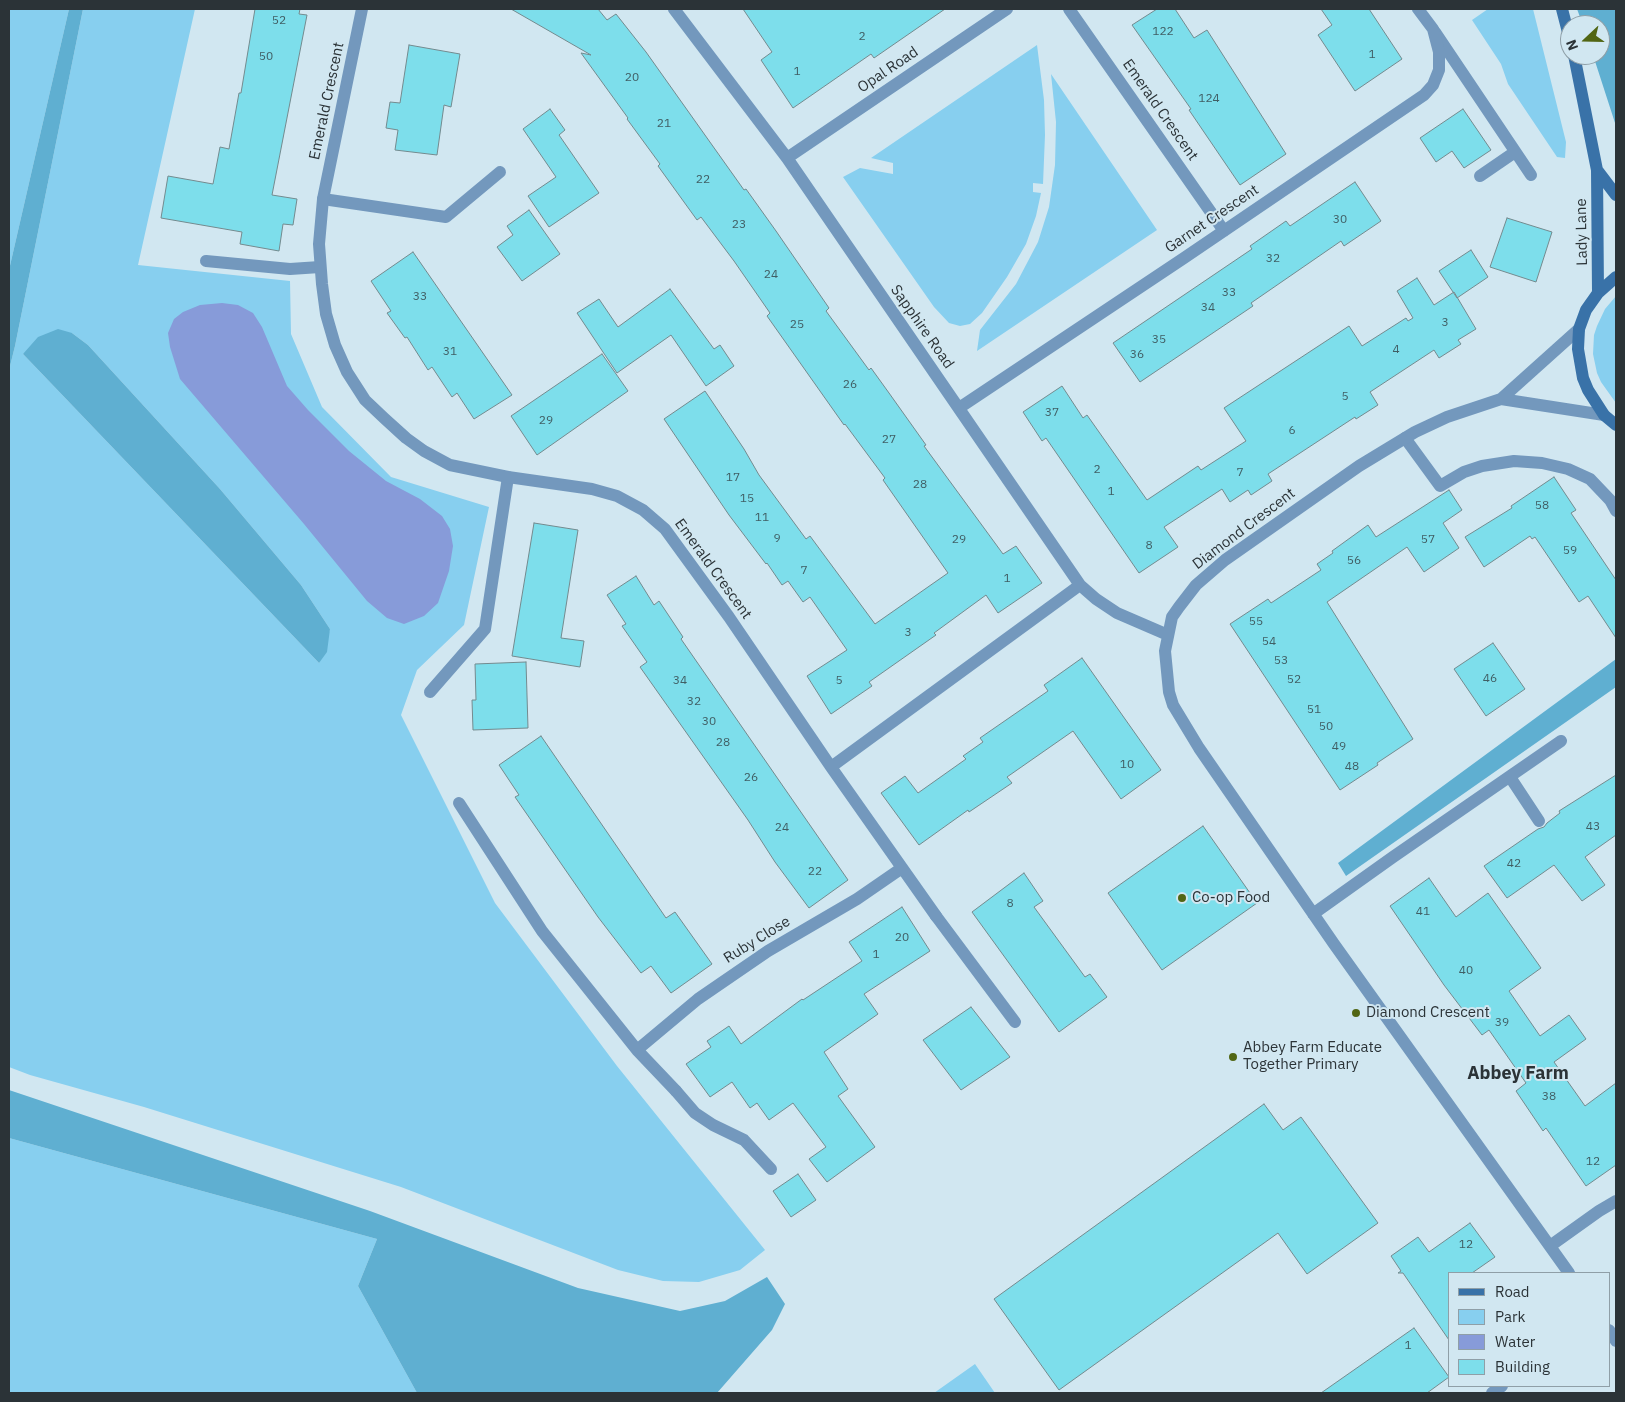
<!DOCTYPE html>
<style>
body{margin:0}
#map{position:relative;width:1625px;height:1402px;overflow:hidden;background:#d1e7f1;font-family:"IBM Plex Sans",sans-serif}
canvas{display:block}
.frame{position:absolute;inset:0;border:10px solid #2b3337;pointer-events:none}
.legend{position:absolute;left:1448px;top:1272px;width:162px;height:115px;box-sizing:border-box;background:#d1e7f1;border:1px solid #8f9fa7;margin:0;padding:6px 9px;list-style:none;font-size:15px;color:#2b3337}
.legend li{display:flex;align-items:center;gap:10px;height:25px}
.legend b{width:25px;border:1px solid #8f9fa7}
.north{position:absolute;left:1560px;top:15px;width:50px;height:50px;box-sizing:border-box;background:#d1e7f1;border:1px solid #8f9fa7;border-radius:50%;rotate:249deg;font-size:14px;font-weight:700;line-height:20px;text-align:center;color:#2b3337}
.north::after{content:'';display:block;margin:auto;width:18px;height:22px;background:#516614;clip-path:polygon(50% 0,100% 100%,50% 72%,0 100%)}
</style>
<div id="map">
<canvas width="1625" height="1402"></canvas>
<div class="frame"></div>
<ul class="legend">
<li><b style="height:6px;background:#3972a8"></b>Road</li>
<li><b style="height:14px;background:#87cfef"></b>Park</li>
<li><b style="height:14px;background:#879bd9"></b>Water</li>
<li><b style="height:14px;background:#7ddeeb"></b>Building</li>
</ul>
<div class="north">N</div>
</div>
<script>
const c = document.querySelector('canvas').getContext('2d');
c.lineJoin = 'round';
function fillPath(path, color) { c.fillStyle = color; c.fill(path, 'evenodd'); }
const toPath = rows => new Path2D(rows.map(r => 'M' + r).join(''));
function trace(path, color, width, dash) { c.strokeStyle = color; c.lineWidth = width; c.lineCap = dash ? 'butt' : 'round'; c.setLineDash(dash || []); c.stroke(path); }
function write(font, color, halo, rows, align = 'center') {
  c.font = font + ' "IBM Plex Sans",sans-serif'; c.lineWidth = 4; c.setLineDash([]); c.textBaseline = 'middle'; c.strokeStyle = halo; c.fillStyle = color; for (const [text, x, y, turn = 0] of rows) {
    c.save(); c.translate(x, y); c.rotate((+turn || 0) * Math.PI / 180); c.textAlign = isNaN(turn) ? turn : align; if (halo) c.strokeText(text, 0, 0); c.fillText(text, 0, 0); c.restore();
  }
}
fillPath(toPath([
 [9,9,69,9,9,270],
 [83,9,195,9,138,265,290,281,291,334,322,407,391,477,489,507,464,625,417,670,401,715,495,903,617,1066,765,1250,740,1270,699,1282,663,1281,618,1270,401,1187,144,1107,30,1075,9,1067,9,370,15,346],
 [72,333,88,345,220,489,301,585,330,629,319,663,23,354],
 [1488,9,1533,9,1566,142,1565,158,1557,157,1508,84,1501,64,1472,20],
 [1037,45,1044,100,1045,135,1043,184,1033,183,1033,192,1041,193,1036,216,1026,244,1007,277,982,313,970,324,960,326,949,323,934,307,843,177,860,168,893,174,893,163,871,158],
 [1051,74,1157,230,977,351,980,330,1016,284,1038,242,1049,207,1055,165,1056,122],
 [1616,296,1616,403,1601,382,1597,373,1593,354,1594,335,1597,326,1605,309],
 [9,1138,377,1239,358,1286,417,1393,9,1393],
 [975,1364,995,1393,934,1393]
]), '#87cfef');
fillPath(toPath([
 [69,9,83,9,15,346,9,370,9,270],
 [1577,9,1616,9,1616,126,1593,55,1600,55,1600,25,1583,25],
 [58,329,72,333,88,345,220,489,301,585,330,629,327,652,319,663,23,354,38,337],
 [1616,659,1616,687,1346,876,1338,863],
 [9,1090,370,1211,578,1288,680,1311,725,1301,767,1277,785,1304,772,1330,717,1393,417,1393,358,1286,377,1239,9,1138]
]), '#5fafd1');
fillPath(toPath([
 [222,303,238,305,253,313,262,327,287,386,308,410,349,451,386,481,420,499,442,516,450,529,453,546,449,571,438,603,424,616,404,624,387,618,367,601,304,524,180,379,170,347,168,333,174,319,183,312,200,305]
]), '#879bd9');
const building = toPath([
 [255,9,300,9,299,14,307,15,272,195,297,199,293,225,283,224,279,251,240,244,242,232,161,218,168,176,213,184,220,147,229,149,239,93,241,93,255,9],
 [511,9,598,9,607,20,616,14,646,52,744,190,746,189,776,231,829,308,826,311,869,370,871,368,889,393,926,445,924,446,1003,554,1016,546,1042,583,998,613,986,595,934,633,936,635,869,682,872,686,831,714,807,676,847,650,810,597,803,602,788,581,782,585,767,563,766,564,729,515,664,419,705,391,744,449,759,475,806,539,810,536,875,624,948,573,883,480,885,478,845,424,844,425,767,316,770,313,734,261,701,217,697,220,658,166,660,164,627,119,628,118,581,53,591,55,511,9],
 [743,9,945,9,874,58,871,54,793,108,761,60,772,52,743,9],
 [1157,9,1175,9,1194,38,1207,30,1286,154,1240,185,1189,110,1191,109,1132,25,1157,9],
 [1321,9,1369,9,1402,59,1355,91,1318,35,1332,25,1321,9],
 [409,45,460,54,451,107,444,105,437,155,395,150,398,130,386,128,390,102,400,103,409,45],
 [550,109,565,130,559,135,599,193,549,227,528,196,556,177,523,129,550,109],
 [1463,109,1491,150,1464,168,1452,151,1436,162,1420,138,1463,109],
 [1355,182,1381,221,1344,246,1341,241,1251,303,1253,306,1140,382,1113,343,1252,249,1250,246,1286,221,1290,226,1355,182],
 [529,210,560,254,522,281,497,247,513,235,507,226,529,210],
 [1507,218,1552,232,1536,282,1490,267,1507,218],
 [1471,250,1488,277,1457,298,1439,271,1471,250],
 [413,252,512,395,474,419,457,393,452,397,432,367,428,370,407,337,405,338,387,313,391,311,371,281,413,252],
 [1417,278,1434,305,1454,292,1476,329,1458,340,1461,344,1439,358,1434,350,1370,392,1378,405,1356,419,1355,417,1268,474,1272,481,1251,495,1248,490,1230,502,1222,489,1164,527,1178,547,1139,573,1046,438,1042,441,1023,412,1062,386,1083,418,1087,415,1147,500,1198,466,1201,470,1246,441,1224,408,1349,326,1362,346,1406,318,1408,321,1413,318,1397,291,1417,278],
 [670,289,714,349,720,345,734,366,706,386,671,335,617,373,577,313,599,299,618,327,670,289],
 [602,354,628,391,537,455,511,416,602,354],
 [1554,477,1576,510,1571,513,1616,580,1616,638,1588,596,1579,602,1535,537,1532,539,1530,536,1484,567,1465,537,1512,508,1511,506,1554,477],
 [1449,490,1462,510,1443,523,1459,548,1424,572,1407,547,1327,602,1413,739,1377,763,1378,765,1340,790,1230,624,1268,599,1271,603,1321,570,1317,564,1333,553,1332,551,1368,525,1376,537,1449,490],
 [534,523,578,530,561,638,584,641,580,667,512,656,534,523],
 [636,576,654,605,659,601,683,637,681,639,848,880,809,908,775,862,748,820,640,667,647,662,622,626,626,624,607,595,636,576],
 [1493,643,1525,689,1486,716,1454,669,1493,643],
 [1082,658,1161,770,1121,799,1073,731,1007,777,1012,783,969,812,968,810,919,845,881,793,905,776,918,793,966,759,963,756,983,742,980,738,1048,691,1044,685,1082,658],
 [526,662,528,728,473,730,472,700,476,700,475,664,526,662],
 [541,736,666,918,675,912,712,964,671,993,651,966,641,973,598,917,515,797,519,795,499,765,541,736],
 [1616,775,1616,835,1585,857,1605,885,1582,901,1554,865,1507,898,1484,866,1538,829,1544,827,1547,823,1560,813,1559,811,1616,775],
 [1203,826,1257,903,1162,970,1108,893,1203,826],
 [1024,873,1043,901,1034,907,1085,977,1090,974,1107,997,1059,1032,972,912,1024,873],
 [1429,878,1456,917,1488,893,1541,968,1509,991,1540,1036,1569,1015,1586,1039,1554,1062,1585,1106,1616,1083,1616,1165,1586,1186,1546,1128,1543,1131,1516,1091,1526,1083,1489,1030,1482,1035,1444,985,1390,906,1429,878],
 [902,907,930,951,864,994,878,1014,824,1052,848,1089,838,1096,875,1147,827,1182,809,1159,826,1147,793,1103,769,1120,757,1103,750,1108,732,1082,710,1097,686,1064,711,1047,707,1041,729,1026,741,1044,802,999,803,1000,862,961,849,942,902,907],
 [971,1007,1010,1057,961,1090,923,1040,971,1007],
 [1264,1104,1283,1130,1301,1117,1378,1223,1307,1274,1278,1233,1059,1390,994,1299,1264,1104],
 [798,1174,816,1200,791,1217,773,1191,798,1174],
 [1470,1223,1495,1257,1472,1273,1449,1273,1449,1340,1403,1273,1398,1273,1401,1271,1391,1256,1418,1237,1429,1252,1470,1223],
 [1414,1328,1449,1377,1427,1393,1321,1393,1414,1328]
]);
fillPath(building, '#7ddeeb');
trace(building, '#738a8e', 1);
trace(toPath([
 [1435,32,1531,175],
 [1480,176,1515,152],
 [323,199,446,217,500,172],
 [206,261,290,269,320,267],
 [1405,438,1440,486,1464,472,1482,466,1514,461,1542,463,1568,469,1590,479,1610,500,1616,511],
 [430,692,485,629,508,477],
 [936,916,1015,1022],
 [676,1091,695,1113,713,1125,744,1140,771,1169]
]), '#7398bd', 12);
trace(toPath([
 [362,9,323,199,319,244,322,284,326,314,335,345,347,372,365,400,384,418,406,438,424,451,450,465,508,477,592,489,617,496,643,510,665,529,729,617,831,767,936,916],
 [674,9,787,158,1080,585,1096,599,1117,613,1168,635],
 [1069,9,1224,231],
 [787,158,1007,9],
 [1501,399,1604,415],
 [959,408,1184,258,1424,95,1433,85,1439,70,1439,52,1433,29,1418,9],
 [831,767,1080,585],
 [1510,777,1539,821],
 [459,803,542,931,637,1050,676,1091],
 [1313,914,1393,857,1561,741],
 [637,1050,698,999,768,951,857,899,902,868],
 [1550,1246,1599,1211,1616,1201],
 [1569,1273,1334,944,1199,748,1173,705,1169,692,1165,651,1172,617,1179,607,1196,585,1225,560,1359,466,1415,432,1447,417,1501,399,1579,329],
 [1609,1330,1616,1341],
 [1492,1393,1502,1386]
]), '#7398bd', 12);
trace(toPath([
 [1562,9,1570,40],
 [1574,55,1597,170,1598,293],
 [1597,170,1616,195],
 [1616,277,1598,293,1586,310,1579,329,1578,349,1583,378,1588,390,1604,415,1616,425]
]), '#3972a8', 12);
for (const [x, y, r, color] of [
 [1182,898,5,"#516614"],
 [1356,1013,5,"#516614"],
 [1233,1057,5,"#516614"]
]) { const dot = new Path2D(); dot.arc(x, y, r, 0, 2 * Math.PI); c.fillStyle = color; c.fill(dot); trace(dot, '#d1e7f1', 2); }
write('12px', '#405e64', null, [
 ["52",279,21],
 ["122",1163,32],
 ["2",862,37],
 ["1",1372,55],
 ["50",266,57],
 ["1",797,72],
 ["20",632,78],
 ["124",1209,99],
 ["21",664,124],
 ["22",703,180],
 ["30",1340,220],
 ["23",739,225],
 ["32",1273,259],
 ["24",771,275],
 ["33",1229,293],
 ["33",420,297],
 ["34",1208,308],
 ["3",1445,323],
 ["25",797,325],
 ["35",1159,340],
 ["4",1396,350],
 ["31",450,352],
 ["36",1137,355],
 ["26",850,385],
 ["5",1345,397],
 ["37",1052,413],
 ["29",546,421],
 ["6",1292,431],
 ["27",889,440],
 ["2",1097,470],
 ["7",1240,473],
 ["17",733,478],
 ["28",920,485],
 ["1",1111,492],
 ["15",747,499],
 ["58",1542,506],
 ["11",762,518],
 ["9",777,539],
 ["29",959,540],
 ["57",1428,540],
 ["8",1149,546],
 ["59",1570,551],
 ["56",1354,561],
 ["7",804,571],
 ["1",1007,579],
 ["55",1256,622],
 ["3",908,633],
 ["54",1269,642],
 ["53",1281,661],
 ["46",1490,679],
 ["52",1294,680],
 ["34",680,681],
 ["5",839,681],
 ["32",694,702],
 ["51",1314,710],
 ["30",709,722],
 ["50",1326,727],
 ["28",723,743],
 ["49",1339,747],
 ["10",1127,765],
 ["48",1352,767],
 ["26",751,778],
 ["43",1593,827],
 ["24",782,828],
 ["42",1514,864],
 ["22",815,872],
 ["8",1010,904],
 ["41",1423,912],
 ["20",902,938],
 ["1",876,955],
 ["40",1466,971],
 ["39",1502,1023],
 ["38",1549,1097],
 ["12",1593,1162],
 ["12",1466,1245],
 ["1",1408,1346]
]);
write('15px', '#2b3337', '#d1e7f1', [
 ["Opal Road",888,70,-34],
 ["Emerald Crescent",327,101,-78],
 ["Emerald Crescent",1160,110,55],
 ["Garnet Crescent",1212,219,-34],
 ["Lady Lane",1582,232,-91],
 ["Sapphire Road",922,327,55],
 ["Diamond Crescent",1244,529,-37],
 ["Emerald Crescent",713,569,54],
 ["Ruby Close",757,940,-32]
]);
write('15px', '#2b3337', '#d1e7f1', [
 ["Co-op Food",1192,898],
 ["Diamond Crescent",1366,1013],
 ["Abbey Farm Educate",1243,1048],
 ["Together Primary",1243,1065]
], 'left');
write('bold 18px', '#2b3337', '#d1e7f1', [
 ["Abbey Farm",1518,1074]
]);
</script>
